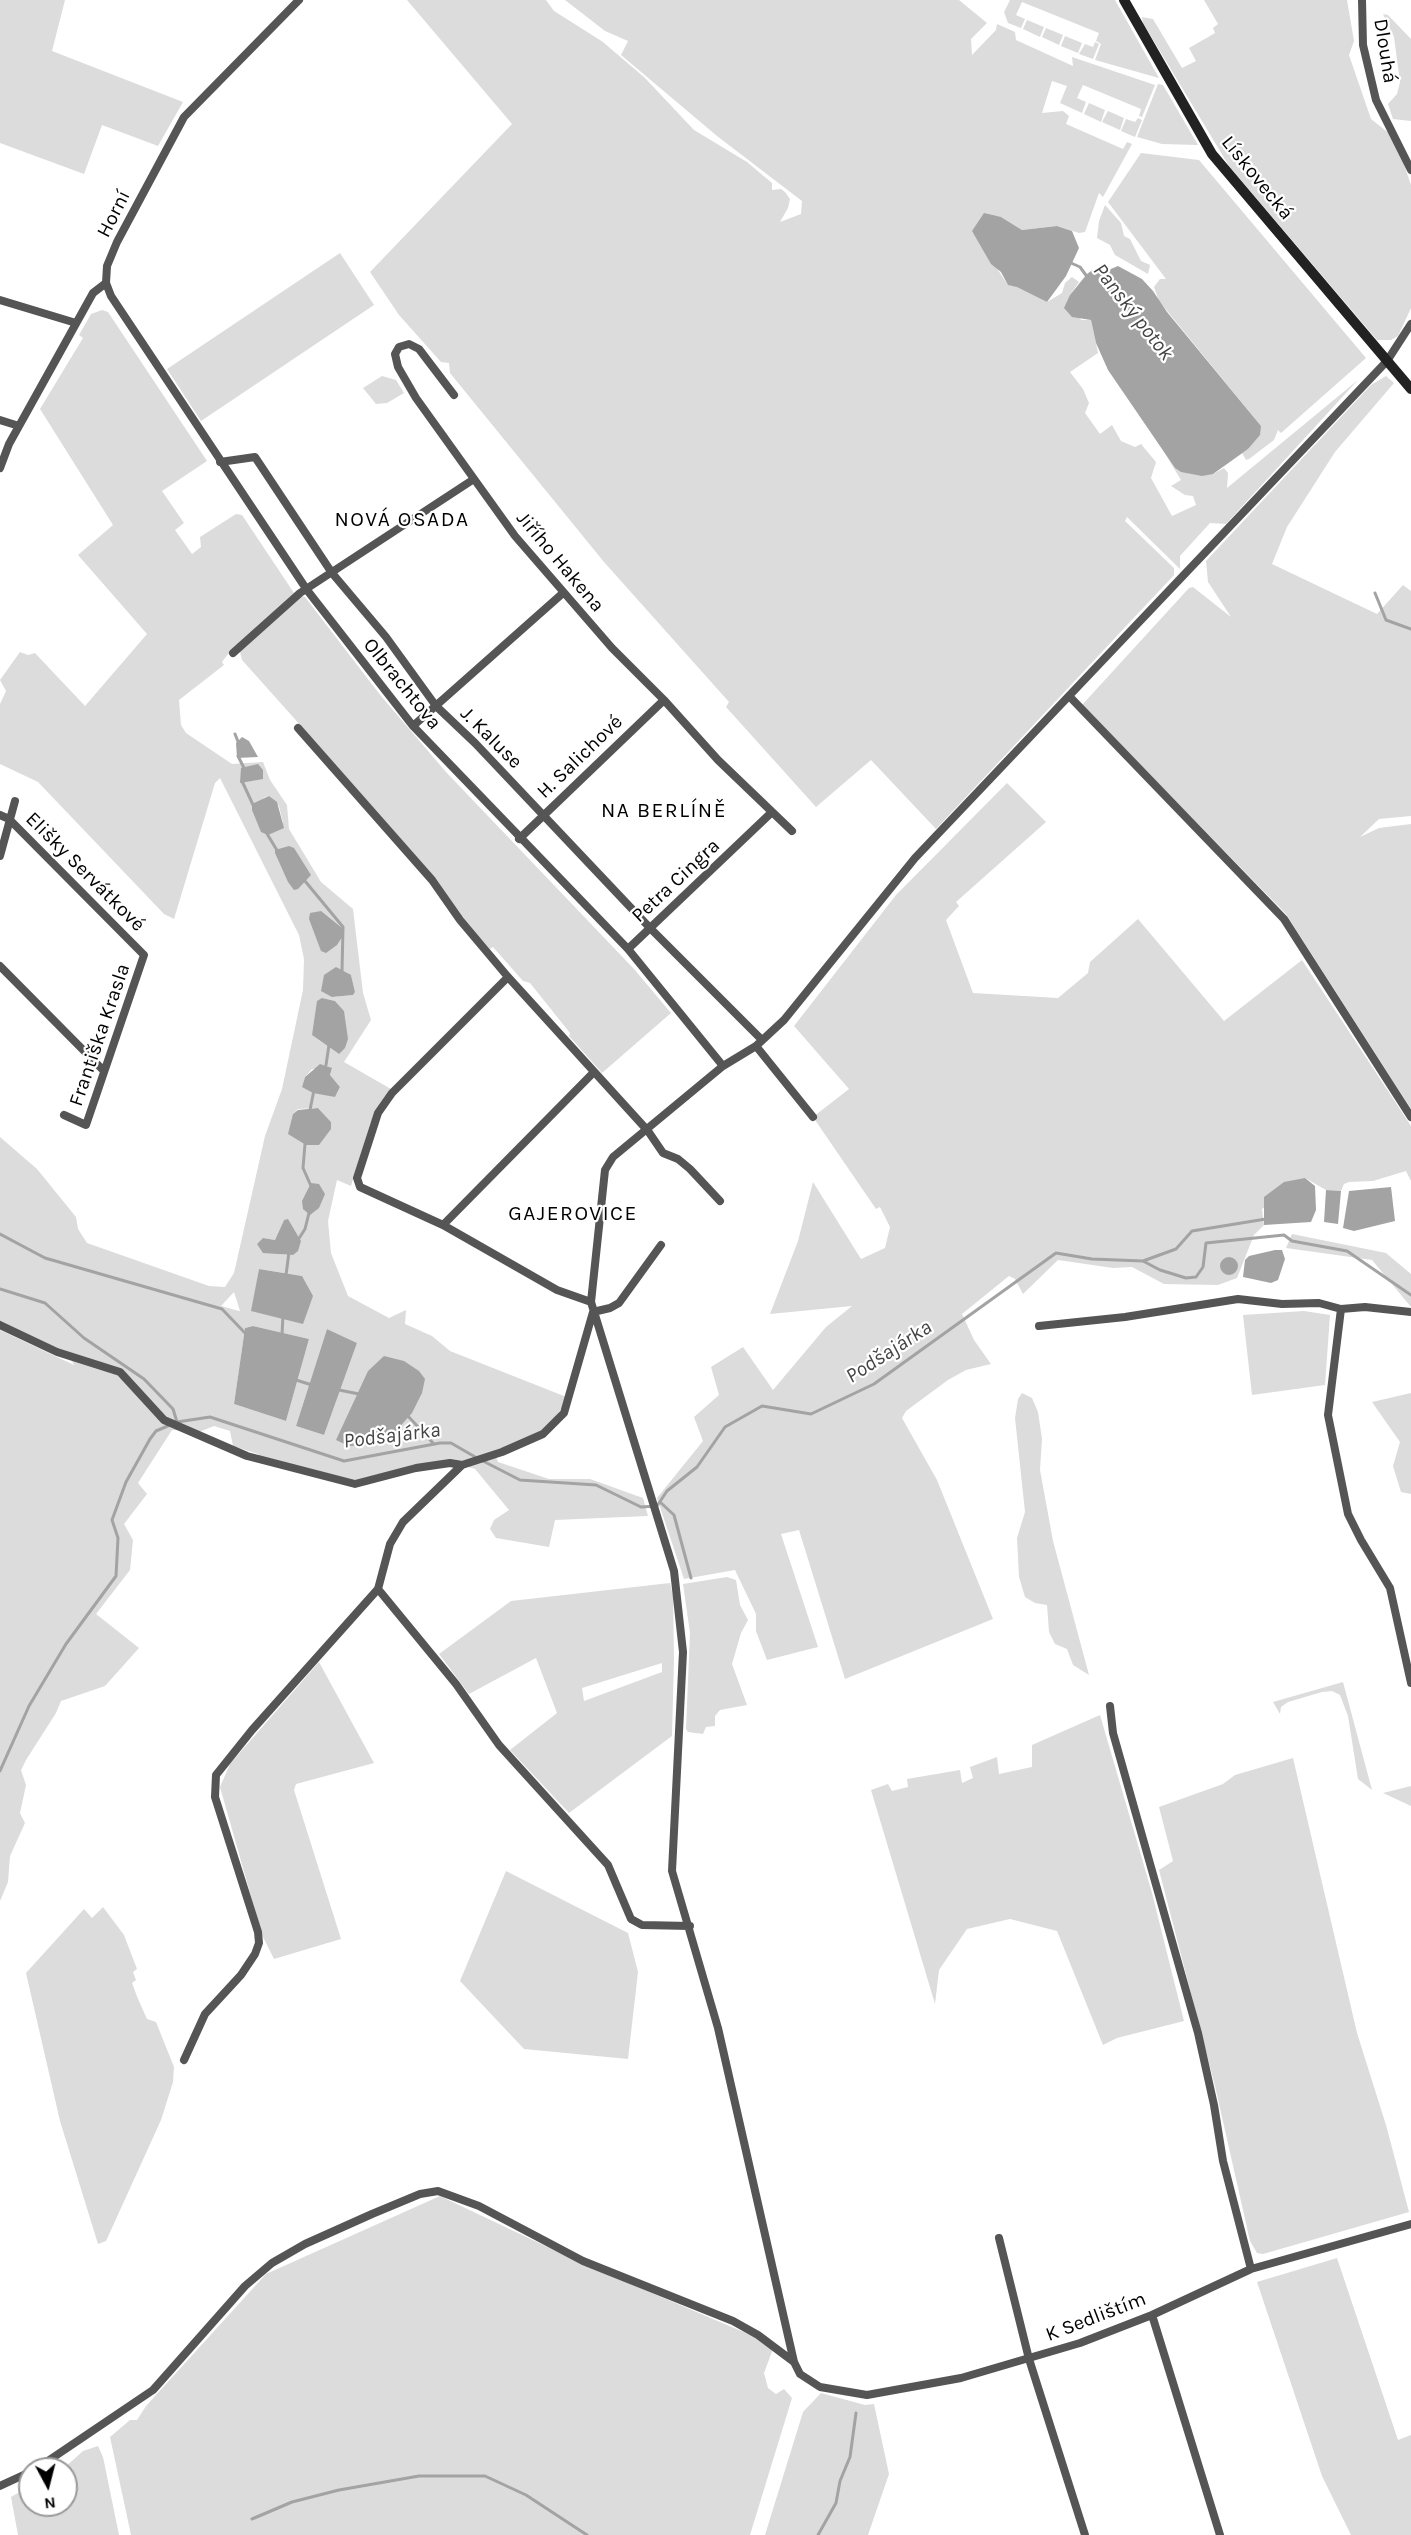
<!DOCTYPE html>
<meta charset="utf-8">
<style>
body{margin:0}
#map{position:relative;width:1411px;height:2535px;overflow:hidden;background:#fff;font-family:Karla,sans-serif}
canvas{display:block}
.north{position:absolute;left:18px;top:2457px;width:60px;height:60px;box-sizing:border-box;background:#fff;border:2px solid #999;border-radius:50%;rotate:173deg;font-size:16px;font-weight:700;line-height:24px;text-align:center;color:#000}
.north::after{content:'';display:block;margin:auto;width:21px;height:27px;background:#000;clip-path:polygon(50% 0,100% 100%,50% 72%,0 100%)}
</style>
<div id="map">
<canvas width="1411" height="2535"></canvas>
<div class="north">N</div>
</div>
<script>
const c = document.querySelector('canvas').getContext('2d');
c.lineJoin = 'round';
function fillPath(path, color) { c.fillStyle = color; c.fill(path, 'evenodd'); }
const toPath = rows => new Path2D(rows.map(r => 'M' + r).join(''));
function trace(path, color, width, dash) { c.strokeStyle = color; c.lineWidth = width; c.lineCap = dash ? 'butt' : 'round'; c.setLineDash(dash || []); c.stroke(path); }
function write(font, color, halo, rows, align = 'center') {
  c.font = font + ' Karla,sans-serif'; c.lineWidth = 4.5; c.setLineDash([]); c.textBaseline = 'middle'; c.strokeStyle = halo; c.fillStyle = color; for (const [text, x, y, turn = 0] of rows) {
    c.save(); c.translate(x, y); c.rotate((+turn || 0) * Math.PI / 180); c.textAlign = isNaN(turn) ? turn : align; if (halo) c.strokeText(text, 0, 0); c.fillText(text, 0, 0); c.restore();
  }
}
fillPath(toPath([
 [0,0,65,0,52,51,183,102,158,146,102,125,84,174,0,143],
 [407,0,546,0,554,11,603,42,645,78,694,130,747,162,772,183,772,190,781,189,785,192,790,199,788,208,780,222,801,214,802,201,717,136,621,55,628,41,605,31,565,0,959,0,987,23,971,39,972,55,996,30,997,24,1015,32,1016,40,1073,66,1072,57,1155,85,1142,117,1139,116,1141,109,1083,85,1077,98,1086,102,1082,113,1060,103,1067,86,1052,81,1042,113,1063,111,1069,116,1066,124,1123,149,1127,142,1132,144,1103,197,1099,193,1085,232,1079,233,1057,226,1022,230,1001,217,972,231,1008,285,1017,286,1047,302,1062,293,1065,283,1072,277,1079,282,1070,295,1081,320,1091,320,1098,353,1070,372,1083,389,1089,403,1085,413,1100,434,1112,425,1121,441,1135,447,1141,444,1156,462,1151,478,1172,516,1196,505,1193,496,1185,495,1171,486,1181,480,1161,447,1175,468,1213,474,1224,468,1228,473,1227,488,1358,380,1226,524,1210,523,1180,556,1180,569,1127,517,1125,521,1174,568,1174,575,936,829,871,760,816,807,726,707,729,702,604,562,450,373,449,363,441,362,399,315,370,272,512,124],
 [1010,0,1115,0,1159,78,1095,60,1101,44,1096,41,1099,33,1022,2,1016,15,1025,19,1021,28,1008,23,1004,12],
 [1204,0,1347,0,1354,41,1349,55,1371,119,1395,138,1411,185,1411,308,1398,336,1391,340,1377,340,1229,166,1143,23,1142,17,1153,19,1182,68,1196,61,1189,48,1215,33,1213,28,1218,24],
 [1383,14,1388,15,1411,39,1411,121,1393,119,1388,104,1397,94,1400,82,1394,37],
 [1027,20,1044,27,1040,37,1023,29],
 [1046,28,1063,35,1059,45,1042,37],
 [1065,36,1082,43,1078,53,1061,46],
 [1095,42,1099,44,1093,59,1079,54,1085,44,1093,47],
 [1158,84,1163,85,1198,145,1162,144,1137,137],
 [1089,103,1105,110,1101,122,1084,114],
 [1108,111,1124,118,1120,130,1102,122],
 [1138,118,1142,120,1135,137,1121,131,1126,119,1135,122],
 [1141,153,1199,160,1366,358,1281,433,1278,430,1274,440,1249,459,1246,460,1242,453,1248,449,1261,426,1159,301,1154,287,1160,279,1166,279,1108,202],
 [1105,205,1121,223,1124,236,1130,239,1141,261,1150,265,1148,274,1115,255,1110,245,1097,238,1099,221],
 [340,253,374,305,201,421,167,369],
 [102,310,108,312,207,461,162,491,184,523,175,530,192,554,201,547,200,537,236,514,242,515,294,593,232,649,222,662,224,665,179,700,181,725,186,733,232,764,263,762,270,780,287,805,289,829,321,882,353,909,363,993,371,1020,344,1062,391,1089,370,1124,351,1186,337,1180,328,1221,331,1253,348,1296,389,1318,406,1310,405,1324,432,1336,450,1351,569,1398,547,1429,494,1452,498,1462,549,1479,590,1479,643,1498,648,1516,555,1520,549,1547,496,1538,490,1529,494,1520,509,1510,475,1469,461,1465,429,1468,354,1486,268,1464,258,1454,233,1446,230,1431,214,1426,199,1432,172,1430,138,1483,147,1494,124,1524,133,1540,130,1570,96,1614,139,1648,105,1686,61,1701,56,1713,26,1760,21,1770,26,1785,20,1813,25,1823,10,1856,8,1882,0,1901,0,1330,74,1365,71,1359,0,1322,0,1137,37,1169,76,1217,78,1229,87,1243,209,1286,225,1287,234,1273,265,1136,282,1089,303,990,304,959,299,935,220,778,215,783,174,919,164,914,38,782,0,764,0,704,6,691,0,680,20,652,28,655,35,653,85,706,147,634,78,555,113,525,40,409,83,338,79,335,91,314],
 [269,796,279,806,283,823,263,798],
 [351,975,355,992,353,995,332,997],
 [322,998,335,1001,344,1011,339,1054,312,1035],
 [332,1068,330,1075,340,1087,335,1097,302,1087,305,1077,312,1069],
 [318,1108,331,1122,293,1114,298,1109],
 [284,1220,288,1220,298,1236,293,1255,278,1254,263,1238,275,1240],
 [259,1269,302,1276,252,1311],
 [234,1292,240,1311,239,1311,221,1306],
 [253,1326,309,1339,286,1421,234,1404,245,1328],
 [327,1329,357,1343,324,1435,296,1426],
 [382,376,396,380,404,393,387,403,376,404,363,388],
 [1386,376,1394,383,1335,452,1287,527,1272,564,1377,614,1403,585,1411,591,1411,816,1379,819,1360,837,1379,828,1411,824,1411,1109,1286,914,1082,705,1189,588,1193,587,1231,617,1208,582,1206,561,1371,385],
 [301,596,305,597,381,696,446,772,634,969,671,1013,602,1073,569,1036,570,1033,530,983,523,981,493,947,490,949,472,929,319,746,242,660,240,652],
 [1007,783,1046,822,956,902,959,906,946,920,973,993,1058,998,1088,973,1090,962,1138,919,1224,1021,1302,960,1411,1126,1411,1181,1406,1171,1373,1181,1349,1182,1344,1184,1341,1191,1326,1190,1305,1178,1262,1209,1264,1225,1254,1235,1237,1278,1218,1285,1164,1284,1132,1267,1113,1268,1058,1260,1023,1294,1015,1279,1009,1276,962,1314,974,1340,991,1364,966,1370,948,1380,906,1411,902,1418,937,1480,993,1619,845,1679,799,1530,781,1534,818,1647,767,1660,756,1631,756,1614,735,1570,684,1579,657,1498,703,1441,694,1417,719,1395,711,1367,743,1347,773,1390,826,1327,852,1306,770,1314,798,1241,813,1182,861,1259,885,1248,890,1227,880,1207,876,1209,813,1117,849,1089,794,1026,896,895],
 [1292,1234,1386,1253,1411,1274,1411,1307,1372,1260,1286,1248],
 [1304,1311,1330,1315,1325,1385,1252,1395,1243,1315],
 [1022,1393,1032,1398,1038,1412,1042,1439,1040,1470,1053,1541,1089,1675,1073,1665,1067,1649,1055,1644,1049,1632,1047,1605,1035,1603,1025,1597,1019,1577,1017,1538,1025,1512,1015,1418,1018,1399],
 [1411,1393,1411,1494,1401,1492,1393,1466,1400,1442,1372,1402],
 [727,1577,736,1580,740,1605,748,1620,741,1633,732,1664,747,1705,720,1710,715,1716,715,1726,706,1727,703,1734,688,1732,686,1729,690,1633,683,1584],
 [670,1583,673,1596,674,1659,672,1736,569,1813,510,1750,557,1713,536,1658,469,1694,439,1654,511,1601],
 [662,1663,662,1672,584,1701,582,1688],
 [319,1662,374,1763,296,1784,294,1790,341,1939,274,1959,262,1935,220,1787,230,1764],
 [1343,1682,1372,1790,1358,1779,1348,1716,1340,1695,1332,1691,1322,1692,1288,1702,1281,1707,1280,1714,1273,1702],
 [1100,1715,1152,1893,1184,2021,1117,2038,1103,2045,1057,1931,1010,1919,967,1929,939,1970,935,2004,871,1790,888,1784,892,1791,908,1787,907,1779,960,1770,962,1783,973,1778,970,1767,997,1757,999,1774,1032,1767,1032,1745],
 [1293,1758,1357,2033,1386,2125,1409,2212,1263,2254,1257,2253,1250,2241,1215,2086,1159,1870,1173,1861,1159,1807,1223,1784,1235,1775],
 [1411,1786,1411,1806,1383,1793],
 [506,1871,628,1933,638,1972,628,2059,524,2049,460,1981],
 [103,1907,124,1935,137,1969,133,1972,136,1980,132,1983,138,1999,147,2019,156,2022,174,2067,173,2082,161,2120,106,2241,98,2244,60,2121,26,1973,84,1909,92,1918],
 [440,2196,579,2262,760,2339,773,2349,764,2373,768,2388,776,2394,784,2389,792,2398,750,2535,131,2535,110,2437,130,2420,137,2420,146,2406,266,2274],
 [1337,2258,1398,2440,1411,2435,1411,2535,1351,2535,1322,2476,1257,2282],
 [821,2393,865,2405,874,2404,889,2474,868,2535,765,2535,803,2412],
 [98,2446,103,2457,119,2535,18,2535,11,2497,30,2486,30,2505,66,2505,66,2469,63,2469,83,2451]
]), '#dcdcdc');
fillPath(toPath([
 [984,213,1001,217,1022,230,1057,226,1072,231,1079,248,1066,276,1047,302,1017,287,1008,285,1001,272,991,264,972,231],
 [1118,266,1142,279,1153,291,1167,312,1261,426,1260,435,1248,449,1213,474,1202,476,1181,472,1175,468,1108,370,1096,343,1091,320,1072,317,1064,308,1070,295,1087,274,1094,269,1106,271],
 [242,737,249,741,258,757,237,758,236,743],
 [258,764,263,770,263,779,240,783,241,768],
 [269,796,277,802,284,828,268,835,261,832,252,810,252,804],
 [289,846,294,848,311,875,298,889,294,890,288,882,275,853,275,850],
 [321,911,342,928,344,934,337,945,326,953,321,951,309,919,310,913],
 [336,967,351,975,355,992,353,995,332,997,321,991,324,975],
 [322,998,335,1001,344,1011,348,1039,345,1048,339,1054,312,1035,317,1001],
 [320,1064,332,1068,330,1075,340,1087,335,1097,313,1093,302,1087,305,1077],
 [318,1108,331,1122,331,1129,319,1145,306,1145,288,1134,293,1114,298,1110],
 [1305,1178,1315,1186,1316,1210,1311,1222,1264,1225,1264,1197,1284,1182],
 [311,1183,319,1184,325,1194,319,1208,310,1215,303,1209,302,1201],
 [1391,1187,1395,1221,1354,1231,1343,1228,1349,1191],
 [1326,1190,1341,1191,1338,1224,1324,1222],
 [288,1219,301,1241,298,1251,293,1255,263,1253,257,1244,263,1238,275,1240,284,1220],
 [1275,1250,1282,1250,1285,1259,1278,1280,1271,1283,1243,1277,1245,1260,1249,1256],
 '1220 1266a9 9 0 1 1 18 0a9 9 0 1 1-18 0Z',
 [259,1269,302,1276,313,1296,303,1324,251,1311],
 [253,1326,309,1339,286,1421,234,1404,245,1328],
 [327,1329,357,1343,324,1435,296,1426],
 [384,1356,404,1361,419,1371,425,1379,422,1393,412,1413,396,1431,372,1445,349,1446,336,1440,368,1371]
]), '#a3a3a3');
trace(toPath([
 [1071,263,1080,267,1088,278],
 [1375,593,1386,620,1411,629],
 [235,734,239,744],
 [238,756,244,768],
 [242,781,254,807],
 [266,832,278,852],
 [305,881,343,927,342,971],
 [326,1065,329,1045],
 [310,1110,314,1090],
 [305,1144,303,1168,311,1186],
 [0,1234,45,1258,222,1309,245,1333],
 [298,1240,305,1229,309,1213],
 [1143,1261,1176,1249,1192,1231,1266,1219],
 [286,1275,289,1252],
 [0,1289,45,1303,84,1338,144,1379,173,1409,177,1422,210,1417,344,1461,440,1443,451,1443,477,1458],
 [282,1335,283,1315],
 [296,1380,312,1385],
 [339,1390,359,1394],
 [407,1415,433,1443],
 [483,1461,520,1480,596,1485,641,1507,657,1506,667,1491,697,1467,725,1427,762,1406,811,1414,874,1384,1056,1253,1092,1259,1143,1261,1160,1270,1186,1278,1196,1277,1203,1267,1206,1243,1284,1235,1292,1241,1347,1251,1411,1295],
 [660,1502,674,1515,691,1578],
 [0,1771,29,1706,66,1644,116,1576,118,1538,112,1520,126,1482,150,1439,156,1431,170,1425],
 [252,2519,292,2502,339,2490,419,2476,485,2476,526,2495,587,2535],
 [818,2535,836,2503,840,2481,850,2457,856,2413]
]), '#a3a3a3', 3);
trace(toPath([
 [299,0,184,117,117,242,107,266,106,283,111,296,307,590,413,726,628,949,723,1066],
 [1362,0,1363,45,1376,100,1411,170],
 [0,300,76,323],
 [1411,324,1387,361,915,858,784,1020,756,1046,723,1066,613,1157,605,1170,591,1302,674,1571,683,1652,672,1871,718,2028,794,2362,800,2374,820,2387,867,2395,961,2378,1080,2343,1152,2315,1251,2269,1411,2224],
 [454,395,419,349,409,344,399,347,395,354,398,367,416,398,515,536,612,648,664,700,718,760,792,831],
 [0,420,19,426],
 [220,462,255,457,332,573,386,637,436,706,475,743,650,928,762,1040],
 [0,468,9,444,93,293,106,283],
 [233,653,300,593,474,479],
 [1070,697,1284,919,1411,1117],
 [413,726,563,593],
 [298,728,432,880,460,920,508,977,648,1131,663,1153,678,1159,690,1169,720,1201],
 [0,815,9,819,144,955,86,1125,64,1115],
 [519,839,664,700],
 [0,856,15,801],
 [628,949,772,812],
 [0,966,104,1071],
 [508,977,392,1093,378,1113,357,1178,360,1187,443,1225,557,1290,591,1302],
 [756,1046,813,1117],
 [443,1225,593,1073],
 [1411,1312,1365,1307,1341,1309,1328,1415,1348,1514,1361,1540,1390,1588,1411,1683],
 [0,1325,57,1352,120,1372,164,1420,247,1456,355,1484,416,1468,450,1463,462,1465],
 [1039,1326,1125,1317,1238,1299,1282,1304,1319,1303,1341,1309],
 [378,1589,456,1684,499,1745,608,1865,631,1919,642,1925,690,1926],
 [1110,1706,1113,1733,1198,2033,1214,2105,1223,2161,1251,2269],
 [184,2060,205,2014,241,1975,255,1954,259,1943,258,1932,215,1797,216,1775,252,1730,378,1589,390,1544,403,1522,462,1465,502,1452,543,1434,564,1413,593,1312,610,1308,619,1303,661,1245],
 [999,2238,1029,2359,1085,2535],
 [1152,2315,1220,2535],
 [36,2469,153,2390,245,2286,272,2263,305,2244,372,2214,420,2194,438,2191,479,2206,583,2261,733,2321,758,2335,794,2362],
 [0,2486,30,2472]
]), '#555', 8);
trace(toPath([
 [1124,0,1212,154,1411,389]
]), '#222', 10);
write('20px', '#000', '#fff', [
 ["Dlouhá",1385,51,81],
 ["Lískovecká",1257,178,51],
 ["Horní",114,214,-63],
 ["Jiřího Hakena",560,562,50],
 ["Olbrachtova",402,684,51],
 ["J. Kaluse",491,738,45],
 ["H. Salichové",580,757,-44],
 ["Elišky Servátkové",85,872,45],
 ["Petra Cingra",676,881,-43],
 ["Františka Krasla",100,1035,-71],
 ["K Sedlištím",1096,2317,-21]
]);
write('italic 21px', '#444', '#fff', [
 ["Panský potok",1133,312,52],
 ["Podšajárka",889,1352,-33],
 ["Podšajárka",392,1436,-7]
]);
c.letterSpacing = '1.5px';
write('21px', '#000', '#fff', [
 ["NOVÁ OSADA",402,520],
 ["NA BERLÍNĚ",664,811],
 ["GAJEROVICE",573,1214]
]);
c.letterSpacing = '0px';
</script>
